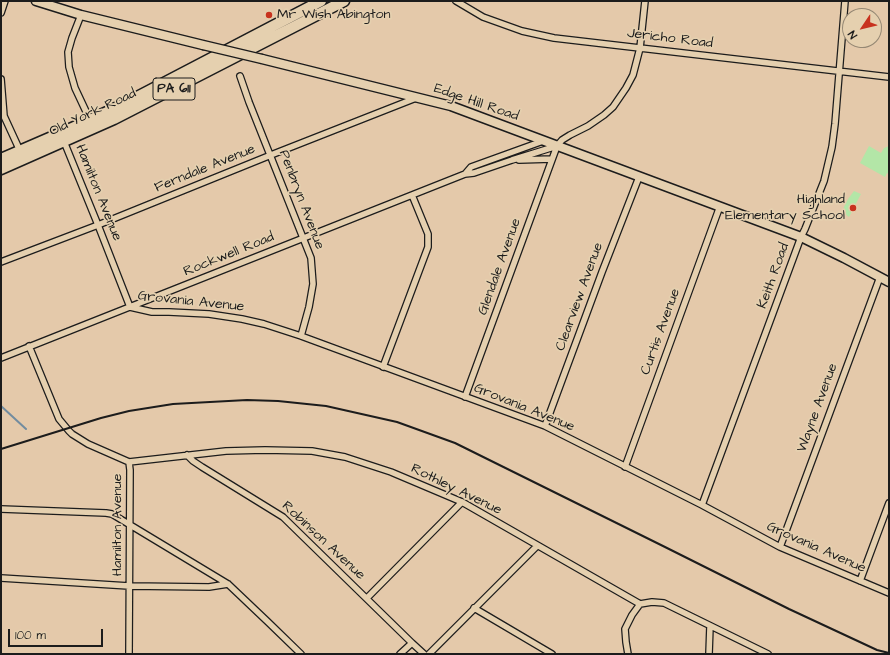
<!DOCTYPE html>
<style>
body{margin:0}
#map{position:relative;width:890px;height:655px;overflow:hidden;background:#e4c9aa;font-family:"Architects Daughter",sans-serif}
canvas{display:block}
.frame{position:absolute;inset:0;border:2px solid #1c1c1c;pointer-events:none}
.north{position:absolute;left:842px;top:8px;width:40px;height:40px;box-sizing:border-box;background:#e5d0af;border:1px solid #958874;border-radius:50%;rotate:235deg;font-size:11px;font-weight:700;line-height:16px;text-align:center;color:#1c1c1c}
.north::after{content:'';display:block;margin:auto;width:14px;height:18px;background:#c8321e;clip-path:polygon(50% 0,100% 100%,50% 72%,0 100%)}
.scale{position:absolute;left:8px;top:629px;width:95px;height:18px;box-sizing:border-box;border:2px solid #1c1c1c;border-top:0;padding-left:5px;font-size:12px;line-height:14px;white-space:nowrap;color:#1c1c1c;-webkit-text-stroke:3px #e5d0af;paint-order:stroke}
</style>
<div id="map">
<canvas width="890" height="655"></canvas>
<div class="frame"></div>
<div class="north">N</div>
<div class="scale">100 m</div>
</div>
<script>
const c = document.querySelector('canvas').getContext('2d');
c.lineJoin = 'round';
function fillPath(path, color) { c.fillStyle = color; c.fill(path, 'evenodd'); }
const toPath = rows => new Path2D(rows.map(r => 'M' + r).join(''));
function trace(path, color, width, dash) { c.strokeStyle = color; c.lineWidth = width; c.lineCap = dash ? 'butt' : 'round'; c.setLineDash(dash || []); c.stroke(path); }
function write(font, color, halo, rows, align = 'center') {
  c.font = font + ' "Architects Daughter",sans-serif'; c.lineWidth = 3.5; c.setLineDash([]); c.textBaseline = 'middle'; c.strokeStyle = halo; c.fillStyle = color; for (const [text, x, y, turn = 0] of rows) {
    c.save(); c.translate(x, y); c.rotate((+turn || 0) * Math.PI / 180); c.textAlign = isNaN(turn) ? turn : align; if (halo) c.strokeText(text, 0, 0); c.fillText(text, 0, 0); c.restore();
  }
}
fillPath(toPath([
 [869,146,881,153,884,148,889,146,889,174,887,173,885,177,860,163],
 [854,191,861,194,849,217,842,212,844,207,848,199]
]), '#b3e6a7');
trace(toPath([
 [1,406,26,429]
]), '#728c9f', 2);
const street = toPath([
 [456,1,483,17,522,31,554,38,889,77],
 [1,13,5,1],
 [81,15,72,38,68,52,69,67,75,88,90,120],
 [240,76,249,102,311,258,313,284,309,307,301,336],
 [1,79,4,116,21,153],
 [63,139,98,225,130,307,152,312,169,312,209,314,242,319,264,324,301,336,545,426,702,505,780,547,889,593],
 [519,160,552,159],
 [465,174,471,167,543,141],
 [1,262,98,225,276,153,416,98],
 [29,346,59,419,69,431,72,434,88,444,129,462,130,470,129,654],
 [1,358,465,174,474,173,512,160,557,146,562,140,570,135,588,126,604,115,613,107,626,88,633,75,640,48,645,1],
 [383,367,428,247,428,234,412,195],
 [465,397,557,146],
 [545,426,602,272,639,177],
 [187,455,193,461,202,467,283,517,412,643],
 [129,462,226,451,265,450,312,451,345,457,391,472,462,502,640,604,652,602,664,603,768,654],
 [625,467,720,206],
 [702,505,801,237,805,229,824,181,832,147,835,124,845,1],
 [1,509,106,513,112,514,228,584,268,622,301,654],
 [780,547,880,277],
 [1,578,129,586,209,587,228,584],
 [860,581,889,503],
 [367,598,462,502],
 [474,608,552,654],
 [400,654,412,643,424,654],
 [429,654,537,546],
 [628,654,626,642,625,629,632,615,640,604],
 [709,654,710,626]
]);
const secondary = toPath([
 [36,1,81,15,203,45],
 [262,59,451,106,801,237,844,258,889,282]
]);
const highway = toPath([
 [1,159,61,133,118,107,321,1],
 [1,169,114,119,344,1]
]);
trace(street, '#1c1c1c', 8);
trace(secondary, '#1c1c1c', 11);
trace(highway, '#1c1c1c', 13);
trace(street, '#e5d0af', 5.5);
trace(secondary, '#e5d0af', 8);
trace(highway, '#e5d0af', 10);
trace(toPath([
 [1,449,101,418,129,411,173,404,247,400,278,401,326,406,397,422,455,443,665,547,789,609,877,650,889,653]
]), '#1c1c1c', 2);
const secondaryBridge = toPath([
 [203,45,262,59]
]);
trace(secondaryBridge, '#1c1c1c', 11, []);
trace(secondaryBridge, '#e5d0af', 8);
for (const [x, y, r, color] of [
 [269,15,4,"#c8321e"],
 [853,208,4,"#c8321e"]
]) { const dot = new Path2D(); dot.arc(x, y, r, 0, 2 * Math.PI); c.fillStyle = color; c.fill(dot); trace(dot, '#e5d0af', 1.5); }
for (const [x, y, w] of [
 [174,89,42]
]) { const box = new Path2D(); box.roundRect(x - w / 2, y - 11, w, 22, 3); c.fillStyle = '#e5d0af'; c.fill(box); trace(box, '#1c1c1c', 1); }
write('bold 13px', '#1c1c1c', null, [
 ["PA 611",174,89]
]);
write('14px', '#1c1c1c', '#e5d0af', [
 ["Mr Wish Abington",277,15],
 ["Highland",845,200,"right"],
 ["Elementary School",845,216,"right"]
], 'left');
write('14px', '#1c1c1c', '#e5d0af', [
 ["Jericho Road",670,39,7],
 ["Edge Hill Road",476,103,19],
 ["Old York Road",93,113,-25],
 ["Ferndale Avenue",205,169,-22],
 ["Hamilton Avenue",98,193,68],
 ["Penbryn Avenue",301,200,69],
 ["Rockwell Road",229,255,-22],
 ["Glendale Avenue",500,267,-70],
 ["Keith Road",774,276,-70],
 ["Clearview Avenue",580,297,-70],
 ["Grovania Avenue",191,302,6],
 ["Curtis Avenue",661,332,-70],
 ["Grovania Avenue",524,408,22],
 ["Wayne Avenue",818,408,-70],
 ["Rothley Avenue",456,490,26],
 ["Hamilton Avenue",118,525,-90],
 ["Robinson Avenue",323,541,43],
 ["Grovania Avenue",816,548,24]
]);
</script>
